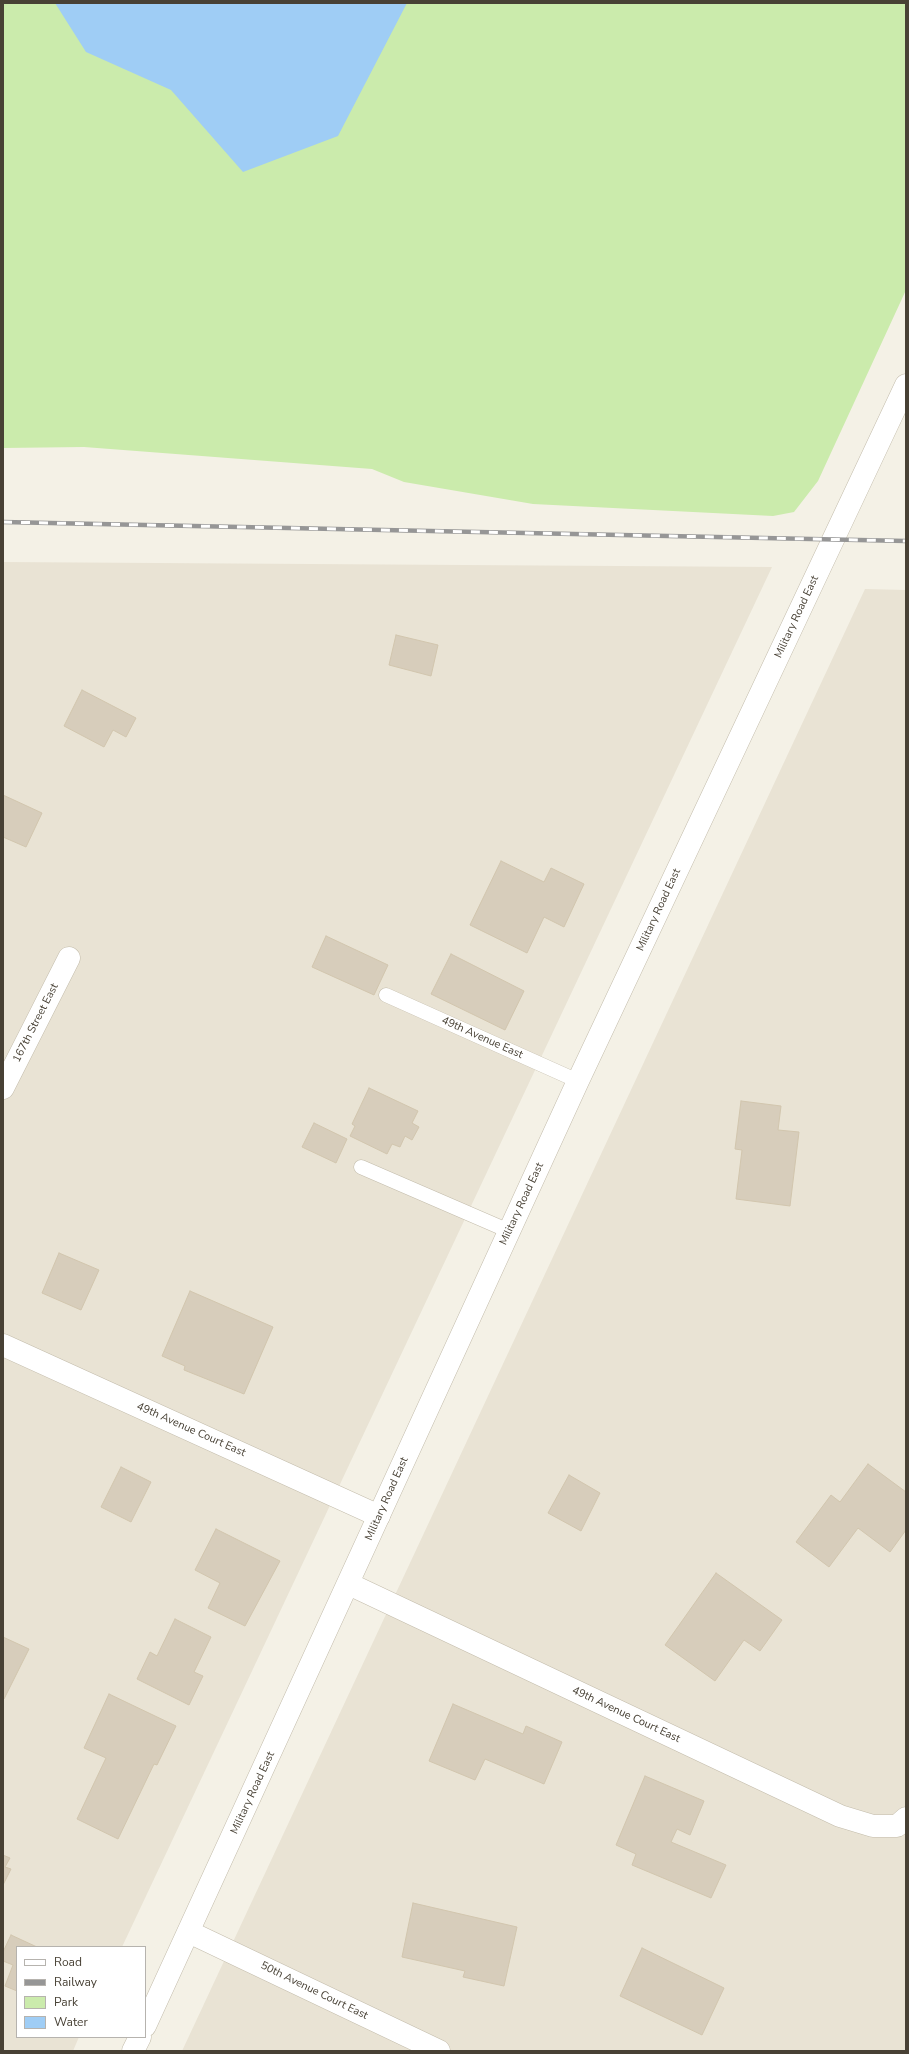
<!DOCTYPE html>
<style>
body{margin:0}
#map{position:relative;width:909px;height:2054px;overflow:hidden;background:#f4f1e6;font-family:"Nunito Sans",sans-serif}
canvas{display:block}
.frame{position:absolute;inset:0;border:4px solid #484135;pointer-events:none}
.legend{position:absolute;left:16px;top:1946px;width:130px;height:92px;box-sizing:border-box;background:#fff;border:1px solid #b6b3ae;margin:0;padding:5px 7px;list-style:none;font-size:12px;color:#484135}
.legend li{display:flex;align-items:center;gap:8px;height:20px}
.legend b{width:20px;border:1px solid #b6b3ae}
</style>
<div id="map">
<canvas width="909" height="2054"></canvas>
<div class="frame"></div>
<ul class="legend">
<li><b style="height:5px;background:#fff"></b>Road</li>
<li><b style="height:5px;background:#969696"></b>Railway</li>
<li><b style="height:11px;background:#cbebac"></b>Park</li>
<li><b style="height:11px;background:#9fcdf5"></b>Water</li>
</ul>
</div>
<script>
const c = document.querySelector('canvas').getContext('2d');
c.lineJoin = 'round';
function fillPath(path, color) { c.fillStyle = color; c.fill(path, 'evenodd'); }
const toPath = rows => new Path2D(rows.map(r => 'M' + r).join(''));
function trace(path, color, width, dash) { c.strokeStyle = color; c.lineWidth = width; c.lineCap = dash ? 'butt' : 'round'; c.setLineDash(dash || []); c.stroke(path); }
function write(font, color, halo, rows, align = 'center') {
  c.font = font + ' "Nunito Sans",sans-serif'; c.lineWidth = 3; c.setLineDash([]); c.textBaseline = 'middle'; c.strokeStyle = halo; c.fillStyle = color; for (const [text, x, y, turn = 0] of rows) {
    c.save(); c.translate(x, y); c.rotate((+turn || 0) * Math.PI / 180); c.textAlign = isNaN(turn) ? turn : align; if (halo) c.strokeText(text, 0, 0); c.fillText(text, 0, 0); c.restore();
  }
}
fillPath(toPath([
 [3,562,772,567,122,1947,17,1947,17,2037,79,2037,73,2051,3,2051],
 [865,589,906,590,906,2051,182,2051]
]), '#e9e3d4');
fillPath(toPath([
 [3,3,906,3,906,290,818,481,794,512,773,516,533,504,404,482,372,469,84,447,3,448]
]), '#cbebac');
fillPath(toPath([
 [55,3,407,3,338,136,243,172,171,90,86,52]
]), '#9fcdf5');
const building = toPath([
 [396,635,438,645,431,676,389,665,396,635],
 [82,690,136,718,126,737,113,730,104,747,64,726,82,690],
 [3,795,42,813,26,847,3,837,3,795],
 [501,861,544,882,551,868,584,884,564,927,544,917,527,953,470,925,501,861],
 [326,936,388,965,374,995,312,967,326,936],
 [451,954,524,991,505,1030,431,994,451,954],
 [369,1088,418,1111,412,1123,419,1127,412,1140,405,1136,400,1147,392,1144,387,1154,350,1136,355,1126,352,1124,369,1088],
 [741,1101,781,1106,778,1130,799,1132,790,1206,736,1199,742,1150,735,1149,741,1101],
 [314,1123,347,1139,336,1163,302,1147,314,1123],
 [59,1253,99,1270,81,1310,42,1293,59,1253],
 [190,1291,273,1327,244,1394,184,1370,185,1366,162,1356,190,1291],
 [868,1464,906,1492,906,1530,890,1552,858,1528,829,1567,796,1542,831,1495,840,1502,868,1464],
 [121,1467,151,1482,131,1522,101,1507,121,1467],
 [569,1475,600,1493,581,1531,548,1513,569,1475],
 [216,1529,280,1561,245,1626,208,1608,220,1583,195,1570,216,1529],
 [716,1573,782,1620,760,1651,744,1640,715,1681,665,1645,716,1573],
 [175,1619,211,1637,194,1672,203,1676,189,1705,137,1679,150,1652,157,1656,175,1619],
 [3,1637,29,1649,4,1699,3,1698,3,1637],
 [109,1694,176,1726,157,1765,154,1764,118,1839,77,1819,106,1758,84,1748,109,1694],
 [453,1704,523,1734,526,1726,562,1742,544,1784,485,1759,475,1780,429,1761,453,1704],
 [645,1776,704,1801,690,1835,677,1829,671,1842,726,1865,711,1898,632,1865,636,1854,616,1845,645,1776],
 [3,1855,10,1858,5,1867,11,1869,3,1885,3,1855],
 [413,1903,517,1927,504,1986,463,1977,465,1971,402,1957,413,1903],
 [11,1935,37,1947,17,1947,17,1991,5,1986,13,1965,3,1961,3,1952,11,1935],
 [642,1948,724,1988,702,2035,620,1996,642,1948]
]);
fillPath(building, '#d7cdbb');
trace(building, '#d2c6ae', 1);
const service = toPath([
 [386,995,578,1081],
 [361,1167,509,1231]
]);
const minor = toPath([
 [3,1088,69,958],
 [3,1345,379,1516],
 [349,1584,840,1816,873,1826,897,1826,906,1818],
 [189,1932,439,2051]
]);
const tertiary = toPath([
 [145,2026,578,1081,906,385],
 [133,2051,140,2037]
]);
trace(service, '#c3bcab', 15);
trace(minor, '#c3bcab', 23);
trace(tertiary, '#c3bcab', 23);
trace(service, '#fff', 14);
trace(minor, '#fff', 22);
trace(tertiary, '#fff', 22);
const rail = toPath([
 [3,522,906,541]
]);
trace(rail, '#969696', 4.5);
trace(rail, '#fff', 3, [9]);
write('11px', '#484135', '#fff', [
 ["Military Road East",797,617,-65],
 ["Military Road East",659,910,-65],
 ["167th Street East",36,1023,-63],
 ["49th Avenue East",482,1038,24],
 ["Military Road East",522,1204,-65],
 ["49th Avenue Court East",191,1430,24],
 ["Military Road East",387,1499,-66],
 ["49th Avenue Court East",626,1715,25],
 ["Military Road East",253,1793,-65],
 ["50th Avenue Court East",314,1991,26]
]);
</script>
